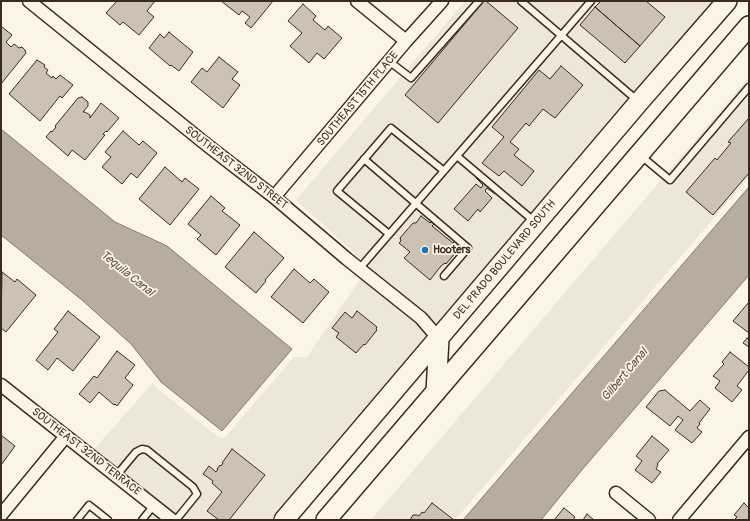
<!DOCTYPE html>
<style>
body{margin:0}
#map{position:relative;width:750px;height:521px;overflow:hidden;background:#fcf5e5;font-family:Pangolin,sans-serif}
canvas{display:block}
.frame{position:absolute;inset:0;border:2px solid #3b2a1e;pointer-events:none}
</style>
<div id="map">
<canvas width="750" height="521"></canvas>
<div class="frame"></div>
</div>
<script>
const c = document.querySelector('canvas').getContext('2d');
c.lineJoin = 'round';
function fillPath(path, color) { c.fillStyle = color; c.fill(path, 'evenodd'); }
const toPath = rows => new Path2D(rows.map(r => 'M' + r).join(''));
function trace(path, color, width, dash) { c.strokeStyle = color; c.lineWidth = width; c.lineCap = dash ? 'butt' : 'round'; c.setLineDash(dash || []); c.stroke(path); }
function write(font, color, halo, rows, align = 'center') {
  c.font = font + ' Pangolin,sans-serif'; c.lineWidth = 3.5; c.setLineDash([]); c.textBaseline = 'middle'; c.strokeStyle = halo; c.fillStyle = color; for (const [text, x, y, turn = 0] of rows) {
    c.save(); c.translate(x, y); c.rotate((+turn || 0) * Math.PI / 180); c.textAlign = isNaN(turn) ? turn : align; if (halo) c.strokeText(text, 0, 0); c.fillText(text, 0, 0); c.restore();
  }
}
fillPath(toPath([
 [465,1,717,1,431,333,274,520,145,520,159,502,94,449,153,383,157,388,218,437,224,438,227,435,294,357,307,357,369,266,296,200],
 [749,77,749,177,455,520,371,520]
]), '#eee6d6');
const water = toPath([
 [1,129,115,222,167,246,292,349,222,431,161,382,131,344,82,300,1,235,1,129],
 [749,187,749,275,581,471,541,520,463,520,749,187]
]);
fillPath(water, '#b7ad9e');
trace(water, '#85796b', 1);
const building = toPath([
 [117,1,155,1,147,11,154,17,139,35,123,22,120,25,106,13,117,1],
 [221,1,273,1,251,28,245,23,250,17,242,11,239,15,221,1],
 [484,1,486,1,518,28,438,123,405,95,484,1],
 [601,1,646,1,665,17,640,46,595,7,601,1],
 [303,4,316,16,313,20,325,30,328,26,342,38,324,59,317,53,309,63,290,46,302,33,288,21,303,4],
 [595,7,640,46,625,63,580,25,595,7],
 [1,26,12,35,6,42,11,47,14,44,19,48,22,47,25,50,26,53,1,84,1,26],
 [169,32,193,52,179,71,171,65,170,66,149,48,160,34,164,38,169,32],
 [219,57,238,72,232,79,240,85,223,108,191,82,202,68,207,72,219,57],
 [37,60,45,65,44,67,48,70,46,73,52,78,53,76,56,79,60,75,73,85,62,98,60,96,40,121,9,94,37,60],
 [561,66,583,85,555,118,543,109,529,126,526,123,510,142,519,149,514,155,534,171,522,186,504,171,499,176,482,163,504,137,492,127,539,70,550,79,561,66],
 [82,97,88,102,88,106,83,112,85,112,90,115,90,118,101,103,119,118,107,132,106,131,103,134,105,135,85,160,72,150,68,156,46,137,51,131,52,132,56,127,55,126,78,98,82,97],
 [749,118,749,173,713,215,686,192,715,158,717,160,731,143,728,142,749,118],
 [123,131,139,145,143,141,157,153,137,178,131,173,122,184,102,167,111,157,105,152,123,131],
 [165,167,182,182,185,178,199,189,170,225,139,199,165,167],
 [478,176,497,192,495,194,487,188,485,191,492,198,480,212,478,209,468,221,454,209,476,184,481,188,483,185,476,178,478,176],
 [211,196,225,208,222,211,240,225,216,255,197,239,201,235,188,224,211,196],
 [421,216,430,223,431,222,434,224,432,226,453,243,455,241,461,246,446,264,445,263,441,266,430,280,404,258,410,252,399,243,401,241,400,238,413,223,416,223,421,216],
 [254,232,284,258,265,280,266,281,256,293,225,267,254,232],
 [294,269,310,283,314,279,329,292,303,323,271,297,294,269],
 [2,272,15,282,17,279,36,295,6,332,1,328,2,272],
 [749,302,749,333,733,321,749,302],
 [68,311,100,337,73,371,57,358,48,370,36,360,58,332,54,329,68,311],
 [357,311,377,327,376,329,377,330,365,345,364,344,356,353,336,337,339,333,332,328,345,312,352,318,357,311],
 [747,338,749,340,749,347,743,343,747,338],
 [117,351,135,365,125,378,133,385,117,406,115,404,114,405,99,392,90,403,79,394,94,376,97,378,117,351],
 [730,352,749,367,749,370,737,386,742,390,732,402,715,388,720,381,713,376,724,364,722,362,730,352],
 [665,390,690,411,700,400,710,409,699,423,700,424,697,428,702,432,692,443,675,430,683,420,678,416,670,426,646,407,659,391,665,390],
 [1,435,15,446,1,465,1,435],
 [652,436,669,450,657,464,658,465,656,469,661,472,652,483,635,470,642,461,636,456,652,436],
 [232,449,265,475,229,520,219,520,207,511,222,492,212,483,213,481,203,474,209,466,216,472,218,469,217,469,220,465,221,466,223,463,222,463,232,449],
 [432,503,454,520,410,520,413,515,417,515,419,516,422,512,424,513,432,503],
 [744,503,749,508,749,520,734,520,737,517,734,515,744,503],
 [564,508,575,517,573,520,554,520,564,508],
 [587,514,594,520,583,520,587,514]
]);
fillPath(building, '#ccc2b3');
trace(building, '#3b2a1e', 1);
const service = toPath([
 [521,1,638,101],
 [390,62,411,78,479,1],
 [640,155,670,180,749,87],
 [457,156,535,222],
 [364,159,468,248,444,276],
 [389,234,337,191,391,128,444,171],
 [359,269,591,1],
 [116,476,136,452,142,449,147,450,193,487,197,494,176,520],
 [77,520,89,505,108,520],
 [142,520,154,505]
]);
const minor = toPath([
 [29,1,207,145,274,197,347,259,421,318,439,339],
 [357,1,406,41],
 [274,197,406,41,442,1],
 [1,385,172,520],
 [616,493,649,520],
 [1,515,66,436],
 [679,520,749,437]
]);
const primary = toPath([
 [436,392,439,339],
 [284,520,639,102,727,1],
 [326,520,749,26]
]);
trace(service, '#3b2a1e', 9);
trace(minor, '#3b2a1e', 15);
trace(primary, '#3b2a1e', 22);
trace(service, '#fcf5e5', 6);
trace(minor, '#fcf5e5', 12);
trace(primary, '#fcf5e5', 19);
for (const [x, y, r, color] of [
 [425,250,4,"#1f6fb2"]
]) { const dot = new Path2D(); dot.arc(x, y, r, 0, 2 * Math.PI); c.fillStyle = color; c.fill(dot); trace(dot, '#fcf5e5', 1.5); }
write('11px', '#3b2a1e', '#fcf5e5', [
 ["SOUTHEAST 15TH PLACE",358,99,-50],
 ["SOUTHEAST 32ND STREET",236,168,38],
 ["DEL PRADO BOULEVARD SOUTH",505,260,-50],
 ["SOUTHEAST 32ND TERRACE",86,452,38]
]);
write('bold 11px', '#3b2a1e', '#fcf5e5', [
 ["Hooters",433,250]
], 'left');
write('italic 12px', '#605144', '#fcf5e5', [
 ["Tequila Canal",127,274,39],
 ["Gilbert Canal",625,375,-50]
]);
</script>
